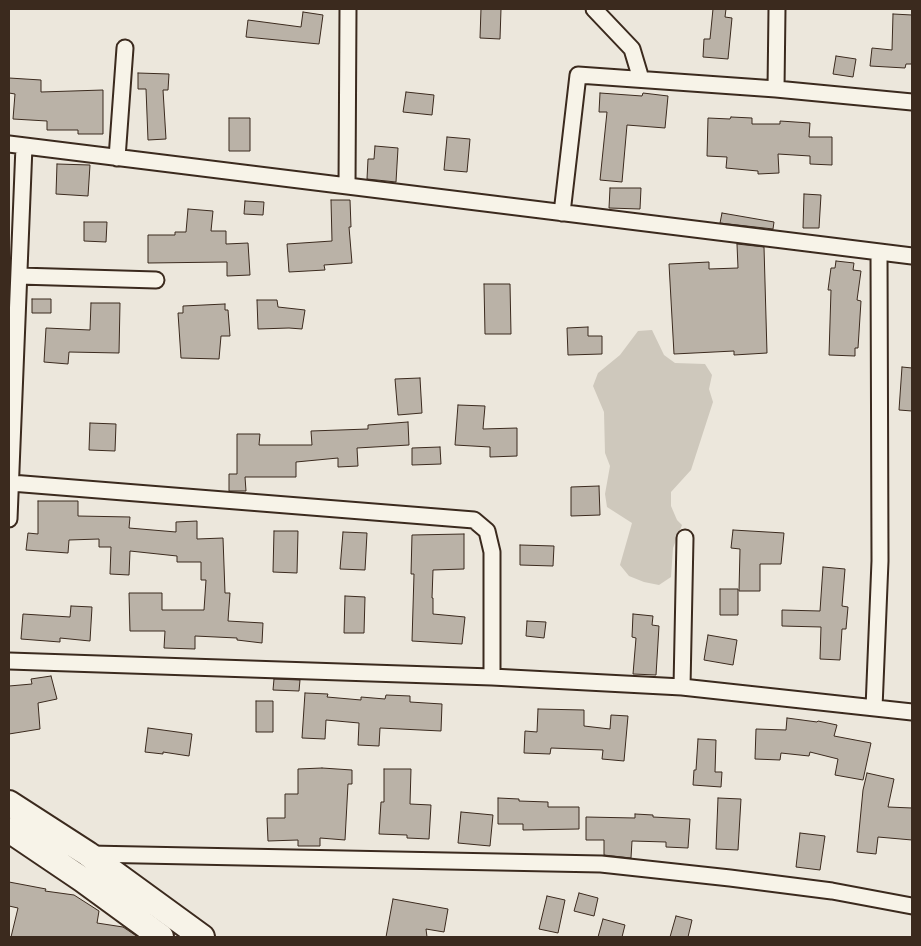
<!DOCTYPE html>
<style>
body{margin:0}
#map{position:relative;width:921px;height:946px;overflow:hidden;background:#ece7dc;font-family:Sriracha,sans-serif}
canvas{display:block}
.frame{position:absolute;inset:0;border:10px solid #3b2a1e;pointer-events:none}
</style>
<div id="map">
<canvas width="921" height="946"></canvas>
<div class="frame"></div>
</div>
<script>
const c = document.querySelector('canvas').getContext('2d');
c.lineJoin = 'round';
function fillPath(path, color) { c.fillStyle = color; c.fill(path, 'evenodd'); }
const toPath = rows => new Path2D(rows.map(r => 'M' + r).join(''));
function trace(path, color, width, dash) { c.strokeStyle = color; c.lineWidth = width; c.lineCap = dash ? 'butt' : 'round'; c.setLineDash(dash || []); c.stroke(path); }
fillPath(toPath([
 [652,330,664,355,675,363,705,364,712,375,709,389,713,402,691,470,671,492,671,506,677,520,682,525,673,548,671,577,659,585,644,582,629,576,620,565,632,523,607,507,605,494,610,466,605,453,604,412,593,386,598,373,620,355,638,331]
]), '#cec8bc');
const building = toPath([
 [481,9,501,9,500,39,480,38,481,9],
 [713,9,726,9,725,17,732,18,728,59,703,57,704,39,710,39,713,9],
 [303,12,323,15,319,44,246,37,248,20,301,27,303,12],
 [893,14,912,15,912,64,906,64,905,68,870,66,872,48,892,50,893,14],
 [836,56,856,59,853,77,833,74,836,56],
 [138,73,169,74,168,90,163,90,166,139,148,140,146,89,138,89,138,73],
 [9,78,41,80,41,92,103,90,103,134,78,134,78,130,47,130,47,121,13,119,15,94,9,93,9,78],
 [406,92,434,95,432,115,403,112,406,92],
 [600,93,642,96,643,93,668,96,665,128,627,125,622,182,600,180,607,112,599,112,600,93],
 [731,117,752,118,752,124,780,124,780,121,810,123,809,137,832,137,832,165,810,164,810,156,778,154,779,173,758,174,758,171,726,168,727,157,707,156,708,118,730,119,731,117],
 [229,118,250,118,250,151,229,151,229,118],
 [447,137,470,139,467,172,444,170,447,137],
 [375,146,398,148,396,182,367,179,368,159,374,159,375,146],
 [57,164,90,165,88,196,56,194,57,164],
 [610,188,641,188,640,209,609,208,610,188],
 [804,194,821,195,819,228,803,228,804,194],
 [331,200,350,200,351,227,349,227,352,263,324,265,325,270,289,272,287,244,332,241,331,200],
 [245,201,264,202,263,215,244,214,245,201],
 [188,209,213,211,211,231,226,231,226,244,248,243,250,275,227,276,227,262,148,263,148,235,175,235,175,232,186,232,188,209],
 [722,213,774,222,773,229,720,223,722,213],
 [84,222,107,222,106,242,84,241,84,222],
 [737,244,764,247,767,353,734,355,734,351,674,354,669,264,709,262,709,269,738,268,737,244],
 [836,261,854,263,853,270,861,271,857,300,861,301,858,348,855,348,855,356,829,355,831,290,828,290,831,268,835,268,836,261],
 [484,284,510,284,511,334,485,334,484,284],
 [32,299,51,299,51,313,32,313,32,299],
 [257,300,277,300,278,307,305,310,302,329,289,328,258,329,257,300],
 [91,303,120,303,119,353,69,352,68,364,44,362,46,328,90,330,91,303],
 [225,304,225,310,228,310,230,336,221,336,219,359,181,358,178,313,183,313,183,306,225,304],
 [588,327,588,336,602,336,602,354,568,355,567,328,588,327],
 [902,367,912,368,912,411,899,410,902,367],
 [420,378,422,413,398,415,395,379,420,378],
 [458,405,485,406,483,429,517,428,517,456,490,457,490,447,455,445,458,405],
 [408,422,409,445,357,448,358,466,338,467,338,458,296,462,296,477,245,477,246,491,229,491,229,474,237,474,237,434,260,434,259,445,312,445,311,431,368,429,368,425,408,422],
 [90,423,116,424,115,451,89,450,90,423],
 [440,447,441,464,412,465,412,448,440,447],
 [599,486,600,515,571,516,571,487,599,486],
 [38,501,78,501,78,516,130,517,129,528,176,532,176,522,197,521,197,539,223,538,225,593,230,593,228,621,263,623,262,643,237,640,237,638,195,636,195,649,164,648,165,631,130,631,129,593,162,593,162,610,204,610,206,580,201,580,201,562,177,562,177,556,130,551,129,575,110,574,111,547,99,547,99,539,69,540,68,553,26,550,28,533,38,534,38,501],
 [733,530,784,533,781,564,760,564,760,591,739,591,740,549,731,548,733,530],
 [274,531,298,531,297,573,273,572,274,531],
 [343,532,367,533,365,570,340,569,343,532],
 [464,534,464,569,433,570,432,598,433,598,433,614,465,617,462,644,412,641,414,574,411,574,412,535,464,534],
 [520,545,554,546,553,566,520,565,520,545],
 [823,567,845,569,842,606,848,607,846,629,842,629,840,660,820,659,821,627,782,626,782,610,820,611,823,567],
 [720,589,738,589,738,615,720,615,720,589],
 [345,596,365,597,364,633,344,633,345,596],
 [71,606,92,607,90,641,60,638,60,642,21,639,23,614,70,617,71,606],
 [633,614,653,616,652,625,659,626,656,675,633,674,636,638,632,637,633,614],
 [527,621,546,622,544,638,526,636,527,621],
 [708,635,737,640,733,665,704,660,708,635],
 [51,676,57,699,38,703,40,729,9,734,9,686,32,684,31,679,51,676],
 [274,679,300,680,299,691,273,690,274,679],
 [305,693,328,694,327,697,361,700,361,697,385,699,386,695,410,696,410,702,442,704,441,731,380,728,379,746,358,745,359,723,326,720,325,739,302,738,305,693],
 [256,701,273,701,273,732,256,732,256,701],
 [538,709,584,710,584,726,610,729,611,715,628,716,624,761,602,759,603,750,551,748,550,754,524,753,525,731,537,732,538,709],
 [787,718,817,722,818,721,837,725,834,736,871,743,863,780,835,775,838,759,810,752,809,756,781,753,780,760,755,759,756,729,786,730,787,718],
 [148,728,192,734,189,756,163,752,163,754,145,752,148,728],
 [698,739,716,740,715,772,722,772,721,787,693,785,694,770,696,770,698,739],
 [322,768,352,770,352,784,348,784,345,840,320,838,320,846,298,846,298,840,268,841,267,818,285,818,285,794,298,794,298,769,322,768],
 [384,769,411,769,410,804,431,805,429,839,407,838,407,835,379,834,381,802,384,802,384,769],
 [867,773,894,779,888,807,912,808,912,840,878,837,876,854,857,852,863,790,867,773],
 [498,798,519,799,519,801,548,802,548,807,579,807,579,829,523,830,523,824,498,824,498,798],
 [718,798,741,799,738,850,716,849,718,798],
 [461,812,493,815,490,846,458,843,461,812],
 [635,814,653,815,653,817,690,819,688,848,666,847,666,842,632,841,631,858,604,855,604,840,586,840,586,817,635,818,635,814],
 [800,833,825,836,820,870,796,867,800,833],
 [9,882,46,889,45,891,74,895,99,911,97,923,123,927,138,937,11,937,18,908,9,906,9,882],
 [579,893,598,898,594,916,574,911,579,893],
 [547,896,565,900,558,933,539,929,547,896],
 [393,899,448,909,444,932,426,929,427,937,386,937,393,899],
 [676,916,692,920,688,937,670,937,676,916],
 [603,919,625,925,622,937,598,937,603,919]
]);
fillPath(building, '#bab2a7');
trace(building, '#3b2a1e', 1);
const minor = toPath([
 [594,9,632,49,641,79],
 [776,89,777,9],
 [9,144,912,256],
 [117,158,125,48],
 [347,186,348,9],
 [562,213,578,75,776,89,912,102],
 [19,276,156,280],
 [11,483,474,520,487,531,492,552,492,677],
 [9,519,24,146],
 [9,661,492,677,682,687,912,712],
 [682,687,685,538],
 [874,708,880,561,879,252],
 [89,854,601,864,730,878,832,891,912,906]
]);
const trunk = toPath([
 [9,803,88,854,202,937],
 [9,830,83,880,161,937]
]);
trace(minor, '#3b2a1e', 19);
trace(trunk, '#3b2a1e', 28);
trace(minor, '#f7f3e8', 15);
trace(trunk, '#f7f3e8', 24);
</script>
